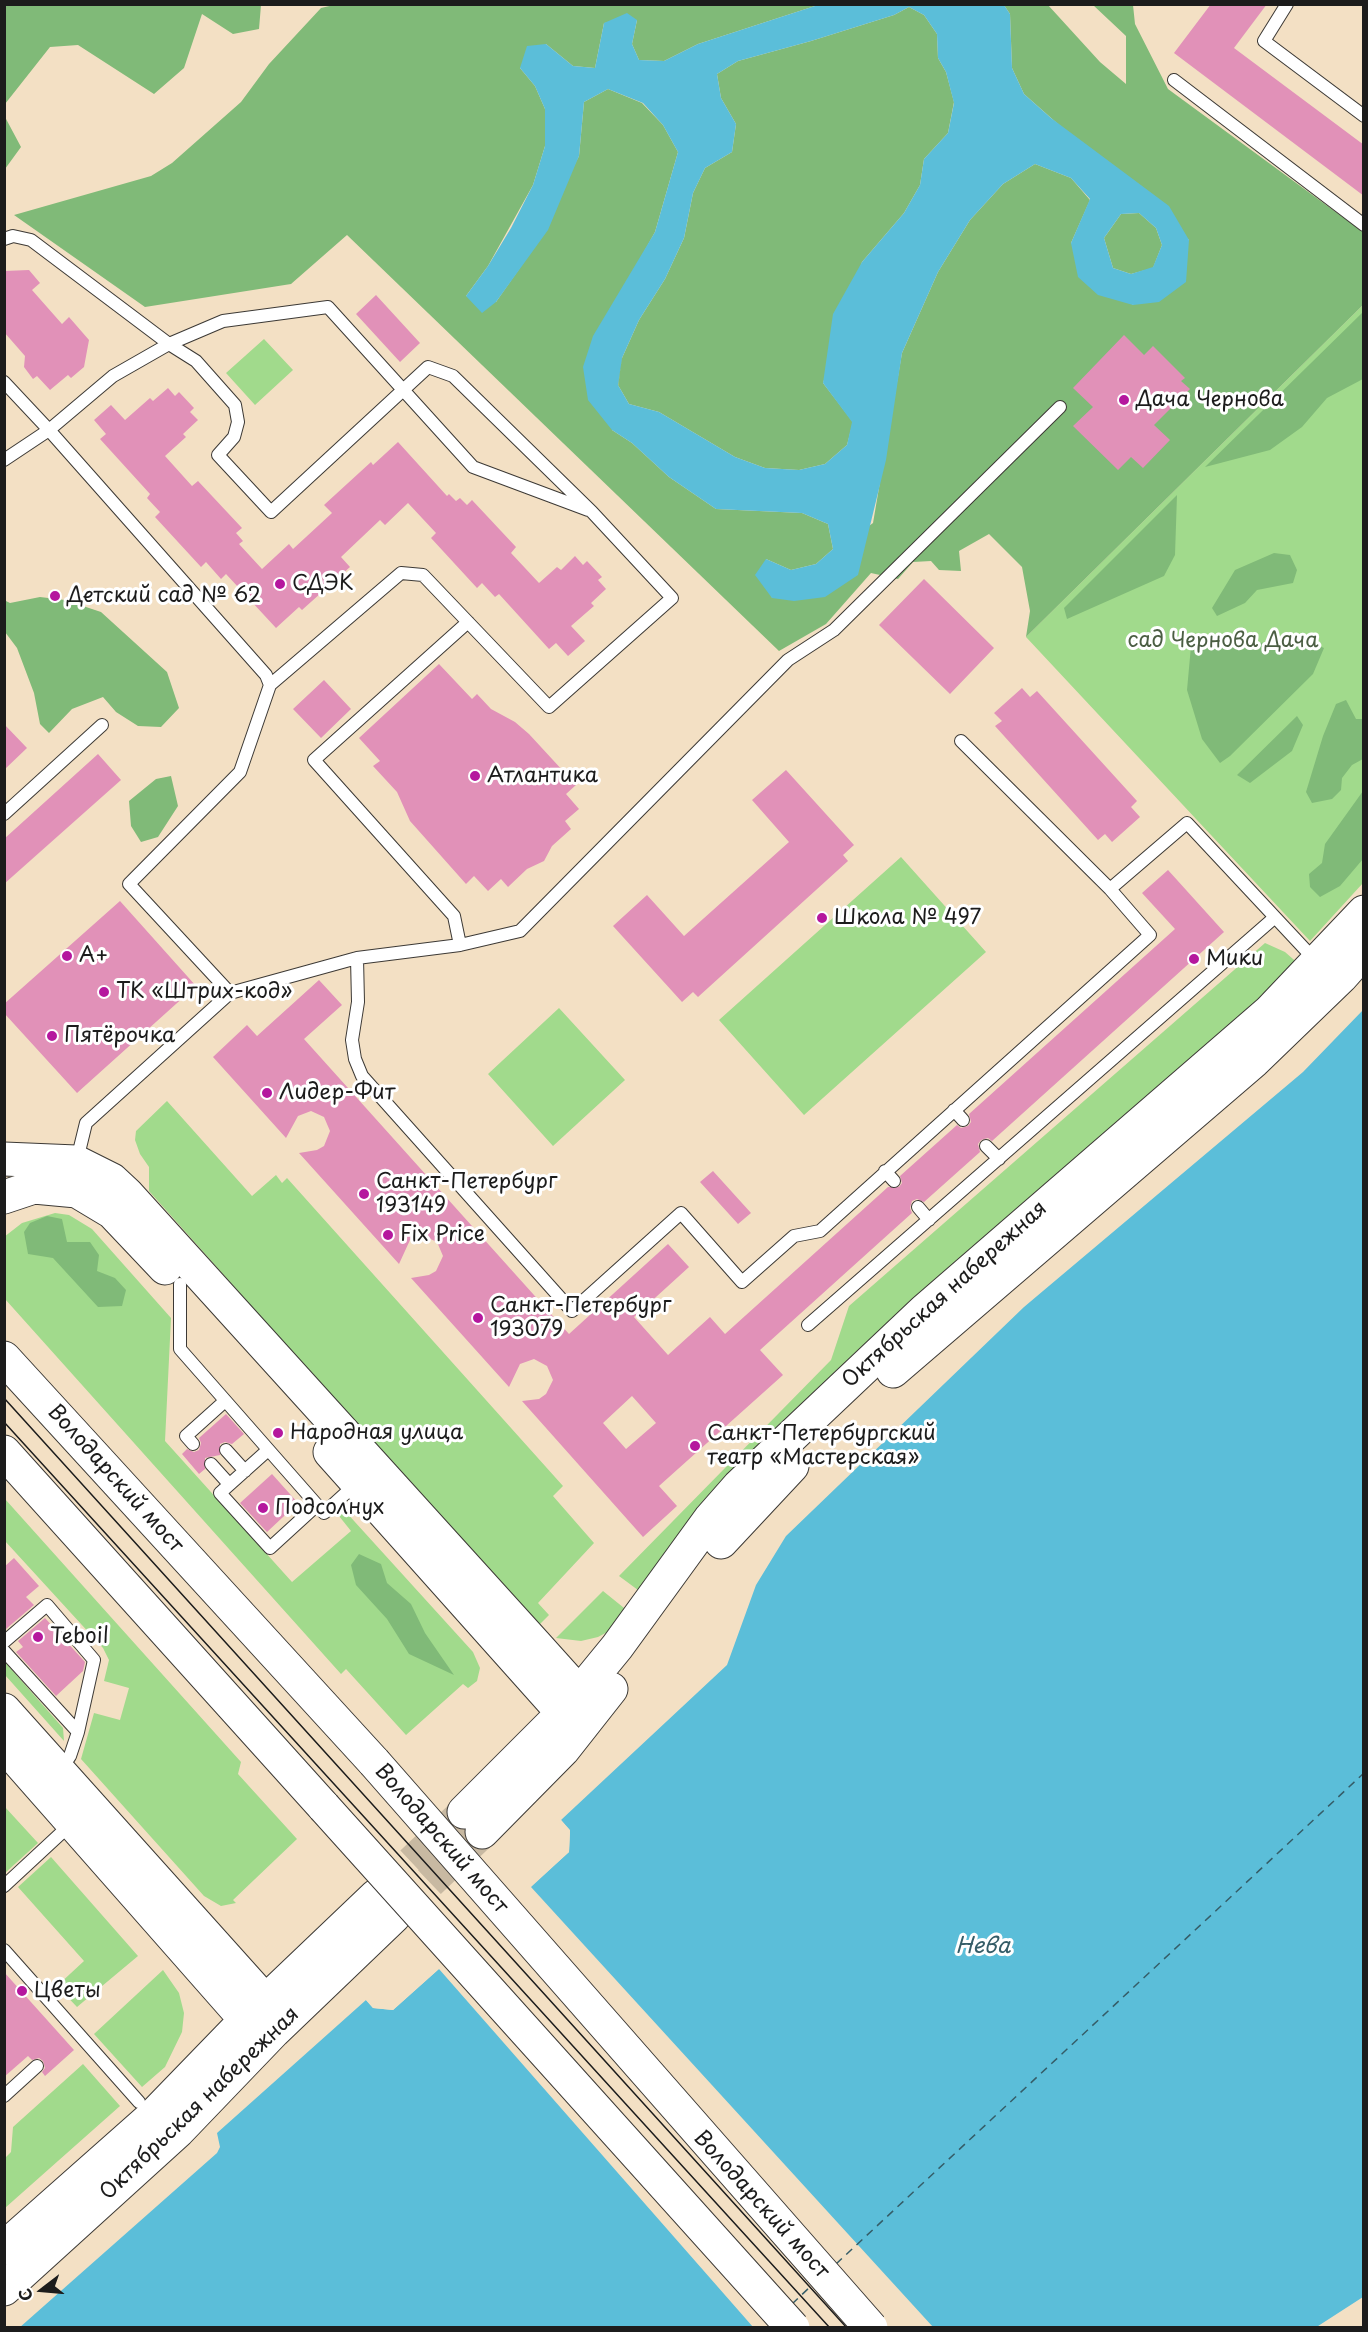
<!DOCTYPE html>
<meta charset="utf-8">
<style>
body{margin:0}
#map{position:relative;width:1368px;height:2332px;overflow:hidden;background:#f3e0c4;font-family:"Playpen Sans",sans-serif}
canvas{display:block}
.frame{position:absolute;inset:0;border:6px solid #1c1c1c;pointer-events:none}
.north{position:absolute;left:12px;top:2260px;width:60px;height:60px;-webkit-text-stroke:4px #fff;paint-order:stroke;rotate:254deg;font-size:16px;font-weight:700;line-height:24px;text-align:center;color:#1c1c1c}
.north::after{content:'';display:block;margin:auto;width:21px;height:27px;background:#1c1c1c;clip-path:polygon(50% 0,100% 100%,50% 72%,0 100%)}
</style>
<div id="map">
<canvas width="1368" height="2332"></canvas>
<div class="frame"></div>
<div class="north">С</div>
</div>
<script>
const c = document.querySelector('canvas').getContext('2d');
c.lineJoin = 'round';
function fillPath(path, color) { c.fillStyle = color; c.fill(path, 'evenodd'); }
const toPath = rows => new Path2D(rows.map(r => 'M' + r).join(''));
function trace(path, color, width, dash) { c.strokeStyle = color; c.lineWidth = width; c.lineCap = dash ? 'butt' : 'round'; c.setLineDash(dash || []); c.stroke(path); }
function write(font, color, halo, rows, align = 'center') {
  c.font = font + ' "Playpen Sans",sans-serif'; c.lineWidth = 6; c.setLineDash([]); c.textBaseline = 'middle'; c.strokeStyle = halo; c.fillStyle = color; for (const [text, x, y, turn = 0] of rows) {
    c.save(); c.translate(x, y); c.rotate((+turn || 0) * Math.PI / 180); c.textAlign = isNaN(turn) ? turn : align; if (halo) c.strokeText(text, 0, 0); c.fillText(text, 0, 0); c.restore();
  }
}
fillPath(toPath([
 [1363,305,1363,883,1310,941,1026,637],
 [264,339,293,370,255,405,226,373],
 [901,857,986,952,804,1115,719,1020],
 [1265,943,1285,952,1301,966,642,1593,619,1576,831,1360,849,1306],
 [559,1008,625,1080,553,1146,488,1074],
 [167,1101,252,1196,276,1175,282,1183,287,1178,563,1486,553,1496,594,1543,538,1603,549,1615,537,1627,149,1191,149,1167,140,1154,135,1140,136,1131],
 [55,1213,69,1215,92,1229,171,1318,165,1441,292,1582,351,1531,339,1516,345,1511,473,1652,480,1668,477,1681,468,1688,463,1684,406,1735,346,1669,341,1674,5,1299,4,1237,22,1223],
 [5,1499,241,1762,238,1774,297,1839,233,1900,236,1903,221,1906,204,1896,81,1759,94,1713,120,1720,129,1688,104,1681,109,1660,103,1648,5,1541],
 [603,1591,629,1612,613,1629,598,1637,581,1641,556,1638],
 [5,1662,63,1728,64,1741,5,1675],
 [5,1807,38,1843,5,1873,4,1872],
 [51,1857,138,1956,77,2007,57,1986,84,1961,18,1887],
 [163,1970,179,1993,184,2013,182,2032,165,2067,142,2087,94,2034],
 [83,2064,120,2106,5,2208,5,2158,11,2152,13,2127]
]), '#a1da8c');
fillPath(toPath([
 [5,4,261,4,261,5,259,29,233,34,202,14,184,68,154,94,78,45,50,47,5,104],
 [338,4,818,5,698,44,664,61,639,60,632,44,637,20,604,23,595,68,573,66,546,44,520,68,535,86,545,109,545,146,533,185,488,266,466,296,496,302,519,269,579,156,584,102,608,89,642,103,663,125,678,152,655,232,634,270,612,430,632,443,669,477,716,509,802,513,828,524,833,549,816,564,791,570,766,559,772,598,873,523,902,353,938,272,970,220,1003,184,1035,164,1071,178,1090,200,1071,243,1133,305,1189,240,1024,94,1012,68,1010,14,1004,5,1048,5,1100,62,1126,84,1126,36,1093,5,1133,5,1135,24,1168,89,1363,232,1363,305,1026,637,1030,611,1022,567,989,534,959,551,961,571,939,570,931,561,913,562,898,579,871,573,826,624,779,651,347,235,291,284,145,307,14,215,151,176,172,163,241,102,269,64,321,8],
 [909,7,924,15,937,34,938,58,946,72,954,102,948,133,924,159,920,185,904,213,862,262,823,383,853,422,847,445,825,464,799,470,765,468,735,457,659,412,629,404,618,385,622,358,639,320,665,279,684,238,693,193,705,168,732,152,736,124,721,98,717,74,738,61,811,41,894,15],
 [5,117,21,147,5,169,4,169],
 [1139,213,1156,228,1162,245,1153,268,1131,274,1113,268,1104,238,1121,214],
 [1363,312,1363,379,1327,398,1302,427,1270,450,1205,467],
 [1177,495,1175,555,1164,576,1067,619,1064,608],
 [1274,553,1290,555,1297,570,1293,583,1257,590,1245,603,1217,616,1212,608,1235,570],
 [40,597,65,600,101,612,167,672,179,708,161,727,138,726,116,712,103,697,72,709,49,733,40,724,34,693,17,648,5,632,4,600,10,603],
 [1219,641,1268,643,1310,642,1324,648,1313,674,1230,756,1220,763,1202,739,1187,690,1191,646],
 [1346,700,1356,719,1363,719,1363,759,1352,765,1342,778,1341,790,1332,799,1312,803,1306,792,1323,736,1336,704],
 [1297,716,1303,725,1292,751,1250,783,1237,775],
 [171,776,178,806,158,837,141,842,131,826,129,801,156,779],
 [1363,791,1363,859,1340,886,1320,897,1310,887,1309,874,1322,863,1325,844],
 [47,1216,62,1219,67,1242,90,1242,99,1255,97,1271,115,1278,126,1290,122,1306,98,1307,53,1258,28,1254,24,1232,30,1223],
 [359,1554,381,1564,387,1583,411,1604,425,1633,454,1675,409,1654,387,1619,356,1585,351,1565]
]), '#80ba78');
fillPath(toPath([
 [818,5,1004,5,1010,14,1012,68,1024,94,1051,118,1169,206,1189,240,1186,282,1159,302,1133,305,1098,295,1078,277,1071,243,1090,199,1071,178,1035,164,1003,184,970,220,938,272,902,353,886,460,858,575,825,597,794,601,772,598,755,575,766,559,791,570,816,564,833,549,828,524,802,513,716,509,669,477,632,443,612,430,588,400,583,367,593,336,655,232,678,152,663,125,643,103,608,89,584,102,579,156,548,230,496,302,482,313,466,296,488,266,511,228,533,185,545,146,545,109,535,86,520,68,527,46,546,44,573,66,595,68,604,23,627,13,637,20,632,44,639,60,664,61,698,44],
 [909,7,924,15,937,34,938,58,946,72,954,103,948,133,924,159,920,185,904,213,862,262,833,314,823,383,852,422,847,445,825,464,799,470,765,468,735,457,659,412,629,404,618,385,622,358,639,320,665,279,684,238,693,193,705,168,732,152,736,124,721,98,717,74,738,61,811,41,894,15],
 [1139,213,1156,228,1162,245,1153,267,1131,274,1113,268,1104,238,1121,214],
 [1363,1010,1363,2297,1315,2328,19,2328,217,2153,220,2147,217,2133,366,2000,373,2008,393,2010,569,1852,570,1831,561,1820,727,1665,756,1585,786,1536,1024,1307,1303,1072]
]), '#5bbed9');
fillPath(toPath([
 [561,1820,570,1830,569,1852,531,1887,933,2327,753,2327,439,1969,393,2010,373,2008,366,2000,368,1998,375,2005,392,2007,566,1851,567,1832,559,1822]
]), '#f3e0c4');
trace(toPath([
 [836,2264,1364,1773],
 [792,2304,812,2285]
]), '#355d68', 1.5, [8, 6]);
fillPath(toPath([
 [1211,4,1267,4,1234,48,1364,145,1364,196,1174,53],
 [29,270,40,283,32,290,62,324,69,317,89,340,84,367,71,378,68,375,50,390,37,376,33,379,24,367,25,356,4,332,4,271],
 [376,295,420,343,400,362,356,314],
 [1124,335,1144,355,1153,346,1185,378,1181,381,1190,389,1154,425,1170,440,1143,468,1131,457,1118,470,1073,426,1093,407,1073,388],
 [168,388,175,396,179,392,194,408,190,412,198,420,183,434,186,437,165,456,192,486,198,481,242,528,236,533,243,541,239,544,262,569,289,544,293,549,332,513,324,505,371,462,373,465,398,442,447,496,449,494,456,501,460,498,467,505,472,500,516,547,511,553,539,583,557,567,561,570,575,556,583,565,587,561,602,577,598,580,606,589,591,603,594,606,571,626,585,641,568,656,556,643,549,649,499,594,495,597,482,583,477,588,431,538,436,533,408,503,385,525,380,520,341,557,350,567,302,610,299,607,276,628,226,574,221,579,206,562,201,567,155,517,160,512,147,498,150,494,100,439,106,434,94,420,111,405,125,420,150,398,153,401],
 [924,579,994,648,950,694,879,625],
 [439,664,472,699,477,694,491,709,515,722,529,734,576,785,566,794,579,809,565,821,571,829,552,846,544,861,527,869,508,887,501,879,488,891,474,876,466,884,410,821,397,792,373,766,380,761,359,738],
 [324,680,351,709,321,738,293,709],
 [1022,688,1030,697,1037,691,1137,801,1131,807,1140,817,1112,842,1105,834,1098,840,995,726,1002,721,994,713],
 [4,724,27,748,4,770],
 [98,754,121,780,4,884,4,839],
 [786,770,854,845,843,855,848,861,698,997,693,992,682,1002,613,926,647,895,684,936,789,842,752,800],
 [1168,870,1224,932,992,1141,988,1138,981,1140,978,1144,980,1152,924,1202,917,1199,912,1201,910,1208,912,1213,760,1350,783,1375,659,1486,677,1506,643,1537,522,1401,539,1399,546,1394,553,1380,547,1366,534,1359,520,1364,509,1387,411,1278,429,1275,436,1271,443,1256,437,1242,424,1236,410,1240,399,1264,299,1153,317,1150,324,1146,330,1131,324,1117,311,1111,298,1116,286,1138,213,1057,247,1025,257,1036,319,980,342,1005,304,1039,569,1334,668,1244,689,1267,634,1317,668,1355,710,1317,725,1334,888,1187,899,1187,902,1183,900,1176,957,1125,961,1128,968,1126,971,1122,969,1114,1175,929,1142,893],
 [632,1396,656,1423,626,1449,603,1423],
 [120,901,196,986,77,1093,4,1013,4,1004],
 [713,1171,751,1213,738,1224,700,1182],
 [226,1414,244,1434,232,1444,225,1442,220,1444,220,1455,205,1458,205,1469,199,1474,182,1454,187,1449,194,1452,199,1450,201,1443,199,1438],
 [272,1474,298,1503,267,1532,240,1503],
 [14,1558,39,1586,26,1597,34,1605,6,1629,4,1567],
 [45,1618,85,1662,83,1671,56,1696,16,1652,23,1647,18,1641],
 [4,1972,74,2050,45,2076,42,2072,45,2068,43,2061,39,2058,32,2060,28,2056,4,2077]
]), '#e191b8');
trace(toPath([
 [376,1896,461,1816],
 [394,1916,482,1832]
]), '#c8b9a2', 33, [33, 16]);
const service = toPath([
 [1287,4,1264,41,1364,116],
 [1174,80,1364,225],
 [4,239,13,236,31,240,169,344,196,361,235,405,238,422,234,437,218,455,271,512,428,367,453,376,592,512,672,598,549,707,423,575,401,573,270,685],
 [4,382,49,430,113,376,169,344,223,321,328,307,473,467,588,510],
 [4,460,49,430,266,675,270,685,240,772,129,884,230,993],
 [961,741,1110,889],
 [4,814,102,725],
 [460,945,454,916,314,760,468,622],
 [357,958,358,1002,352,1040,355,1059,362,1076,572,1311,681,1213,742,1282,794,1236,820,1231,1150,935,1110,889,1187,823,1315,960],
 [954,1110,963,1120],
 [986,1146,999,1159],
 [77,1160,86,1123,230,993,357,958,460,945,520,931,788,660,834,630,1060,407],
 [885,1171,894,1181],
 [918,1207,929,1220],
 [180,1284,180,1349,317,1505,324,1513,357,1483],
 [808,1325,1274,918],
 [193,1444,186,1436,225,1401],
 [226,1450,245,1471],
 [268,1450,220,1493,270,1548,317,1505],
 [211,1464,229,1484],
 [4,1642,47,1605,94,1660,78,1732],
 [4,1651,78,1732,70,1756,60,1771],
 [4,1886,72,1823],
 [4,1950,139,2102],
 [4,2096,37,2066]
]);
const primary = toPath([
 [4,1159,76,1162,112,1180,127,1194,535,1644,579,1693,588,1711],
 [4,1197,34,1187,77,1191,112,1212,165,1268],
 [4,1358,374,1762],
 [893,1371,1254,1061,1341,977,1364,951],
 [4,1452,324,1807],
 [330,1452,563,1713],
 [721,1542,792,1466],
 [4,1710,266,2002,272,2024],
 [4,1745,246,2020],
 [464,1812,563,1713,617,1647,710,1519,739,1486,924,1311,1269,1012,1364,912],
 [482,1832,563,1750,611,1689],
 [4,2248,153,2116,246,2020,376,1896],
 [4,2289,178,2131,274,2031,394,1916]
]);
trace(service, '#3c3935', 14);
trace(primary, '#3c3935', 35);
trace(service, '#fff', 12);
trace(primary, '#fff', 33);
trace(toPath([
 [4,1398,847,2328],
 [4,1422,830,2328]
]), '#1c1c1c', 1.5);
const primaryBridge = toPath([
 [374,1762,871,2328],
 [324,1807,793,2328]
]);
trace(primaryBridge, '#3c3935', 35, []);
trace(primaryBridge, '#fff', 33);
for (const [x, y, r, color] of [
 [1124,400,6,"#b5179e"],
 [280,584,6,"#b5179e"],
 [55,596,6,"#b5179e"],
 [475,776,6,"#b5179e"],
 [822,918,6,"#b5179e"],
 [67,956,6,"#b5179e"],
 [1194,959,6,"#b5179e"],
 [104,992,6,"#b5179e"],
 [52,1036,6,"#b5179e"],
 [267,1093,6,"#b5179e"],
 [364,1194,6,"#b5179e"],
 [388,1235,6,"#b5179e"],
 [478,1318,6,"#b5179e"],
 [278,1433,6,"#b5179e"],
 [695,1446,6,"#b5179e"],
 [263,1508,6,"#b5179e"],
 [38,1637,6,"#b5179e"],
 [22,1991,6,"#b5179e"]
]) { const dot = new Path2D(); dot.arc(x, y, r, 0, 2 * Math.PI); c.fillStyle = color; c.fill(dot); trace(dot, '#fff', 2); }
write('21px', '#1c1c1c', '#fff', [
 ["Дача Чернова",1136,400],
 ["СДЭК",292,584],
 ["Детский сад № 62",67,596],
 ["Атлантика",487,776],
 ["Школа № 497",834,918],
 ["А+",79,956],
 ["Мики",1206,959],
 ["ТК «Штрих-код»",116,992],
 ["Пятёрочка",64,1036],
 ["Лидер-Фит",279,1093],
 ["Санкт-Петербург",376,1182],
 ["193149",376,1206],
 ["Fix Price",400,1235],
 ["Санкт-Петербург",490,1306],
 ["193079",490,1330],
 ["Народная улица",290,1433],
 ["Санкт-Петербургский",707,1434],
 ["театр «Мастерская»",707,1458],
 ["Подсолнух",275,1508],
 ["Teboil",50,1637],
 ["Цветы",34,1991]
], 'left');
write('21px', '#4b5e43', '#fff', [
 ["сад Чернова Дача",1223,641]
]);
write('21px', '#1c1c1c', '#fff', [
 ["Октябрьская набережная",945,1295,-42],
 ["Володарский мост",115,1479,48],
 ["Володарский мост",441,1839,49],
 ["Октябрьская набережная",200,2104,-44],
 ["Володарский мост",761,2205,48]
]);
write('italic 22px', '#355d68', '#fff', [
 ["Нева",983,1947]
]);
</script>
